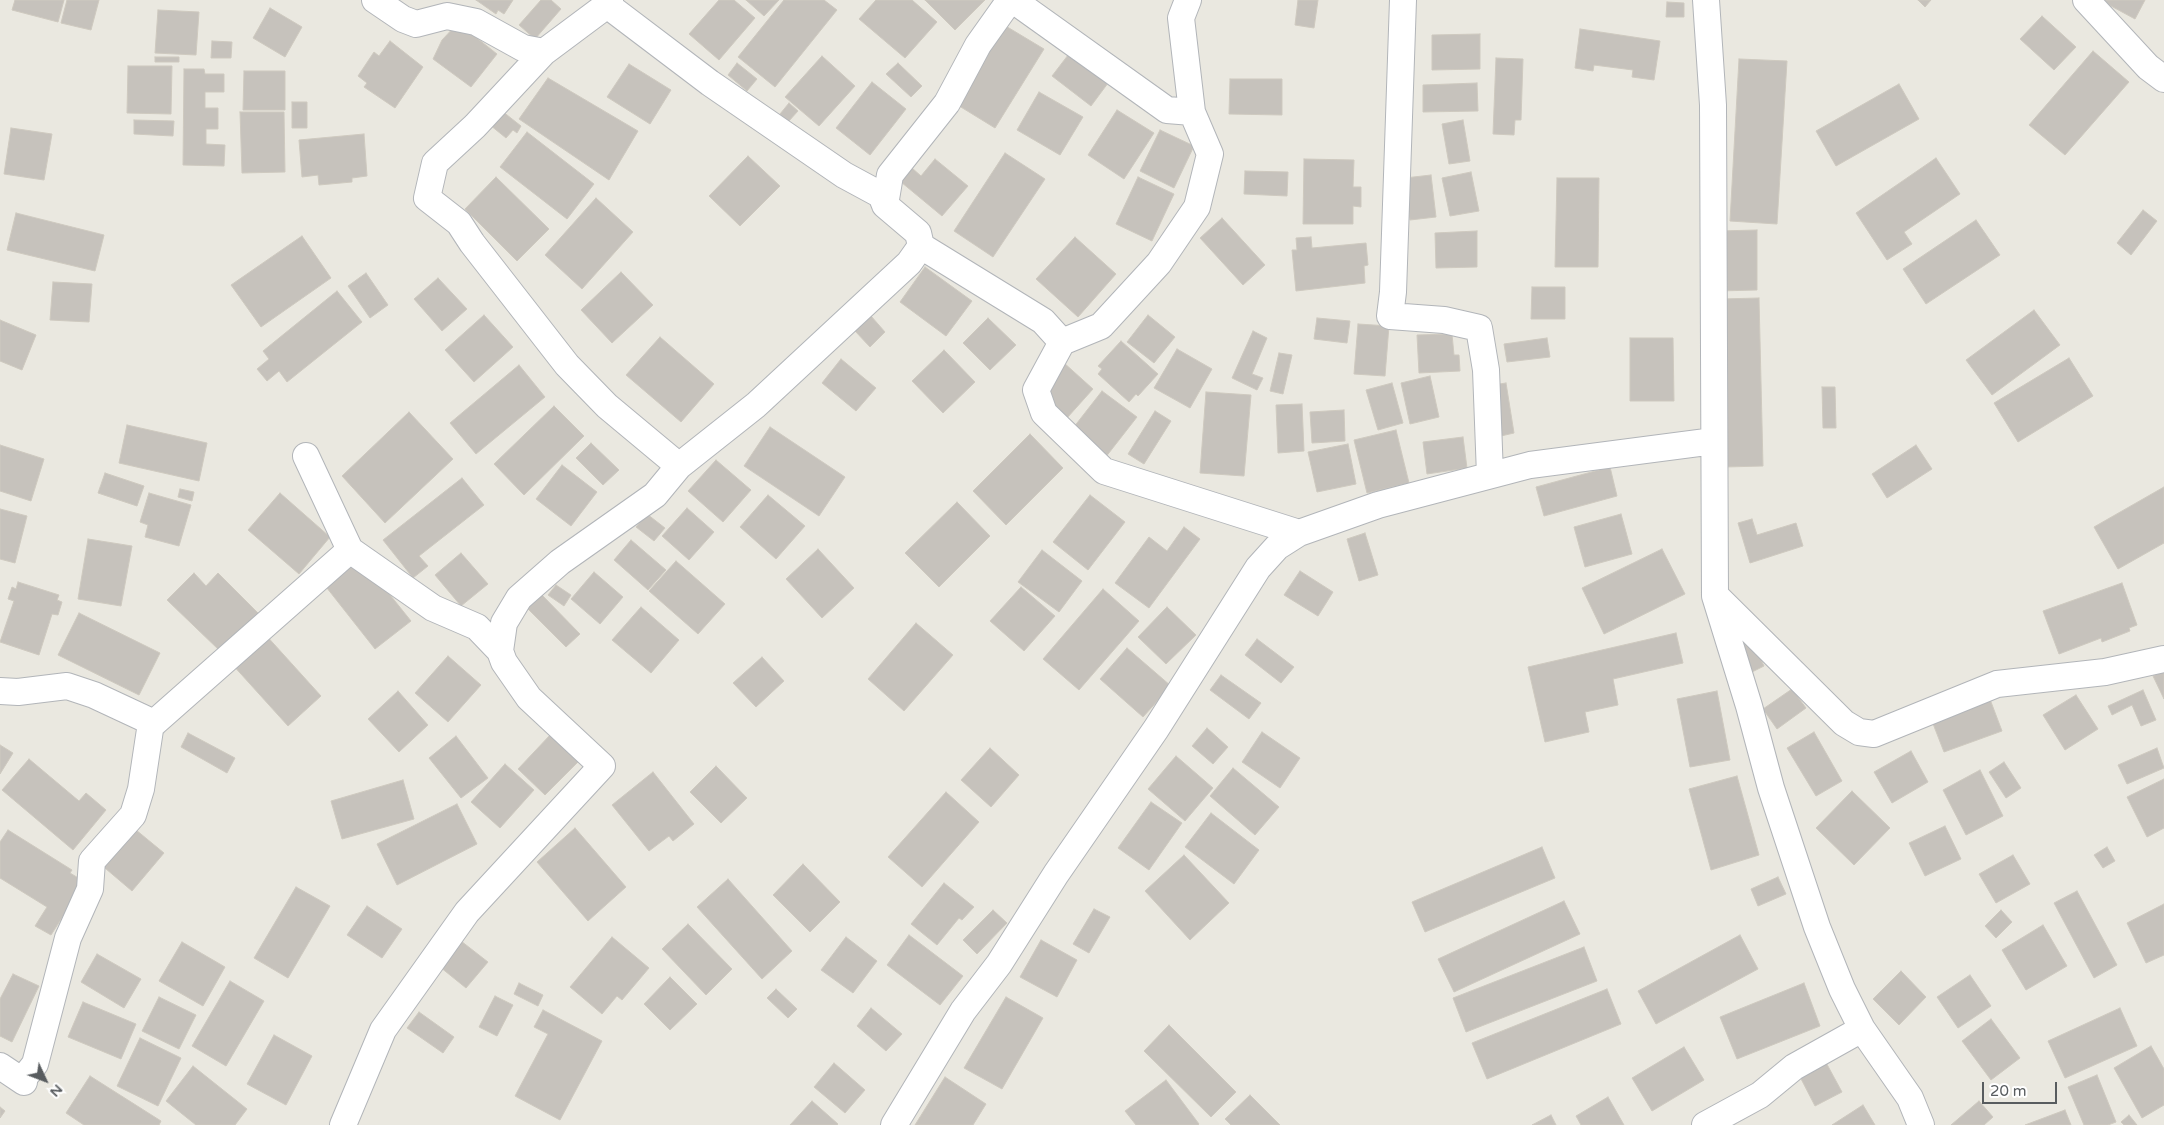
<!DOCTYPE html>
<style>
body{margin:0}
#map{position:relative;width:2164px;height:1125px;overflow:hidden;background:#eae8e0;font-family:"Varela Round",sans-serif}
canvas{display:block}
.north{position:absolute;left:20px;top:1055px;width:50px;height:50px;-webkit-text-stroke:4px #fff;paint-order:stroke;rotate:133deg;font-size:14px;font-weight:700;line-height:20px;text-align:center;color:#585c5f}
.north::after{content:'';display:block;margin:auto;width:18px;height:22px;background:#585c5f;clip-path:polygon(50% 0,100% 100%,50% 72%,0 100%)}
.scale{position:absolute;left:1982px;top:1082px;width:75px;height:22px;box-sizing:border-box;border:2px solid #585c5f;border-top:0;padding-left:6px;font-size:15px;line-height:18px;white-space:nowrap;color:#585c5f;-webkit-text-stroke:4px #fff;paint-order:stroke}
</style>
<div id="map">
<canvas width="2164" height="1125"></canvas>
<div class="north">N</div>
<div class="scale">20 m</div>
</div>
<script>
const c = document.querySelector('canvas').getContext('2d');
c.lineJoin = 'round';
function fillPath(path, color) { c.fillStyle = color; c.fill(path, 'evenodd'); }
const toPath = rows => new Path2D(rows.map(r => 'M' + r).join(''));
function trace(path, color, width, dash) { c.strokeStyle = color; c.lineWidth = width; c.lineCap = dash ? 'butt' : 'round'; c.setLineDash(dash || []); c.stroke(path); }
const building = toPath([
 [15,0,64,0,58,22,12,10,15,0],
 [67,0,99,0,91,30,61,23,67,0],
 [476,0,513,0,504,14,498,10,496,14,476,0],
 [541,0,551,0,561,9,535,39,519,25,541,0],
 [719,0,734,0,755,18,719,60,689,34,719,0],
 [746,0,779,0,764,16,746,0],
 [784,0,824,0,837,10,775,87,738,57,784,0],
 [876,0,912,0,937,22,905,58,859,19,876,0],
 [925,0,985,0,955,30,925,0],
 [1298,0,1318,0,1314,28,1295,25,1298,0],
 [1918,0,1931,0,1925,7,1918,0],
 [2100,0,2145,0,2135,19,2100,0],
 [1667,2,1684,3,1684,17,1666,17,1667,2],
 [270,8,302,27,285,57,253,38,270,8],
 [158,10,199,12,196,55,155,53,158,10],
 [2042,16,2076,47,2054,70,2020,39,2042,16],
 [458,23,497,54,471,87,433,59,442,40,458,23],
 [1004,25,1044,49,995,128,956,104,1004,25],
 [1580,29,1660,41,1654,80,1632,77,1633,70,1594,65,1593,71,1575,68,1580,29],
 [1480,34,1480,69,1432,70,1432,35,1480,34],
 [212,41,232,42,231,58,211,58,212,41],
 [390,41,423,67,395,108,364,87,367,83,358,76,374,52,379,56,390,41],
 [1075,46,1114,75,1091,106,1052,76,1075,46],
 [2093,51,2129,82,2065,155,2029,125,2093,51],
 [822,56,855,86,819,126,785,97,822,56],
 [155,57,179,57,179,62,155,62,155,57],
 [1496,58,1523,59,1521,120,1515,120,1514,135,1493,134,1496,58],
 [1739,59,1787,61,1777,224,1730,221,1739,59],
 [737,63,757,79,747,91,728,75,737,63],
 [898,63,922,86,911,97,886,74,898,63],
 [629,64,671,90,650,124,607,97,629,64],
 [128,66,172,66,171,114,127,113,128,66],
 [184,69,204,69,205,74,224,74,224,92,205,92,205,108,218,108,218,129,206,129,206,144,225,145,224,166,183,165,184,69],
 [244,71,285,71,285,110,243,110,244,71],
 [548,78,638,131,609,180,519,119,548,78],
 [1230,79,1282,79,1282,115,1229,114,1230,79],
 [872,82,906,109,870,155,836,128,872,82],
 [1477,83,1478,111,1423,112,1423,85,1477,83],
 [1899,84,1919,119,1836,166,1816,131,1899,84],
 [1039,92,1083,117,1060,155,1017,130,1039,92],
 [292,102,307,102,307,128,292,128,292,102],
 [789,103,798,111,788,122,780,114,789,103],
 [1117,110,1154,133,1124,179,1088,155,1117,110],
 [502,111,521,126,517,133,513,130,506,138,490,125,502,111],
 [240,112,284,112,285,172,242,173,240,112],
 [134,120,174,121,173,136,134,134,134,120],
 [1463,120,1470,161,1449,164,1442,124,1463,120],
 [11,128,52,134,44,180,4,174,11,128],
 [1160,130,1194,146,1174,188,1140,171,1160,130],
 [527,132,594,184,567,219,500,167,527,132],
 [364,134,367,176,352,178,352,182,319,185,318,175,302,177,299,140,364,134],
 [1005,153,1045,179,993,257,954,231,1005,153],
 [748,156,780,186,740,226,709,196,748,156],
 [1936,158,1960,194,1904,232,1912,244,1887,260,1856,213,1936,158],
 [935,159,968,186,942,216,901,182,912,168,921,176,935,159],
 [1304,159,1354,160,1353,187,1361,187,1361,207,1353,206,1353,224,1303,224,1304,159],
 [1245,171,1288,172,1287,196,1244,194,1245,171],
 [1471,172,1479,211,1450,216,1442,178,1471,172],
 [1431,175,1436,217,1410,220,1405,178,1431,175],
 [496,177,549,229,517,261,465,209,496,177],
 [1138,177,1174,194,1152,241,1116,224,1138,177],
 [1557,178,1599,178,1598,267,1555,267,1557,178],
 [596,198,633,232,582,289,545,255,596,198],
 [2143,210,2157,221,2131,255,2117,243,2143,210],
 [16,213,104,235,95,271,7,250,16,213],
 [1222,218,1265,265,1243,285,1200,238,1222,218],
 [1976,220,2000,255,1926,304,1903,269,1976,220],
 [1757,230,1757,290,1718,291,1718,231,1757,230],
 [1477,231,1477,267,1436,268,1435,233,1477,231],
 [302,236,331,278,261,327,231,285,302,236],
 [1075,237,1116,274,1078,317,1036,279,1075,237],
 [1311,237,1312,248,1366,243,1368,265,1364,266,1365,283,1296,291,1292,250,1297,250,1296,238,1311,237],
 [925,267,972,301,946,336,900,302,925,267],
 [621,272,653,305,612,343,581,310,621,272],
 [366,273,388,305,370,318,348,286,366,273],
 [438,278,467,309,442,331,414,299,438,278],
 [53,282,92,284,89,322,50,320,53,282],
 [1532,287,1565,287,1565,319,1531,319,1532,287],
 [337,291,362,322,287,382,279,371,267,381,257,369,269,359,263,351,337,291],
 [1759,298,1763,466,1725,467,1721,299,1759,298],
 [2034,310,2060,345,1992,395,1966,360,2034,310],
 [484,315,513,347,474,382,445,350,484,315],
 [1148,315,1175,337,1154,363,1127,342,1148,315],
 [871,316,885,332,870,347,855,331,871,316],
 [988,318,1016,345,990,370,963,343,988,318],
 [1317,318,1350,321,1347,343,1314,339,1317,318],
 [0,320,36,335,22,370,0,361,0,320],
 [1358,324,1389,326,1385,376,1354,374,1358,324],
 [1253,331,1267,338,1252,374,1263,378,1257,390,1232,378,1253,331],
 [1452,334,1454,355,1459,355,1460,371,1419,373,1417,335,1452,334],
 [660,337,714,384,681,422,626,375,660,337],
 [1547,338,1550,357,1507,362,1504,344,1547,338],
 [1630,338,1673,338,1674,401,1630,401,1630,338],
 [1121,341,1158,374,1138,396,1136,394,1129,402,1098,374,1102,369,1098,366,1121,341],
 [1177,349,1212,369,1190,408,1154,388,1177,349],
 [944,350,975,382,943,413,912,381,944,350],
 [1279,353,1292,355,1283,394,1270,391,1279,353],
 [2069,358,2093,396,2018,442,1994,403,2069,358],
 [841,359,876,388,856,411,822,383,841,359],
 [1063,362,1093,389,1067,418,1037,390,1063,362],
 [519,365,545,397,476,454,450,423,519,365],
 [1430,376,1439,417,1410,424,1401,383,1430,376],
 [1392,383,1403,423,1378,430,1366,390,1392,383],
 [1506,383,1514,433,1501,436,1493,385,1506,383],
 [1822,387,1835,387,1836,428,1823,428,1822,387],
 [1102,391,1137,417,1105,458,1070,432,1102,391],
 [1206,392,1251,395,1244,476,1200,473,1206,392],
 [1302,404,1304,451,1278,453,1276,405,1302,404],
 [554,406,584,436,524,495,494,464,554,406],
 [1344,410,1345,441,1312,443,1310,412,1344,410],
 [1155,411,1171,421,1144,464,1128,454,1155,411],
 [409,412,453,459,385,523,342,476,409,412],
 [127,425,207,443,199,481,119,463,127,425],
 [770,427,845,477,819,516,744,466,770,427],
 [1396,430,1409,483,1367,493,1354,440,1396,430],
 [1030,434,1063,468,1006,525,973,491,1030,434],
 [1463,437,1467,468,1427,474,1423,442,1463,437],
 [591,443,619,470,603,485,576,458,591,443],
 [1348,444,1356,484,1317,492,1308,452,1348,444],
 [0,445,44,459,31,501,0,491,0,445],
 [1916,445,1932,469,1887,498,1872,474,1916,445],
 [716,460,751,490,723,522,688,491,716,460],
 [562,465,597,492,571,526,536,499,562,465],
 [1610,467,1617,496,1544,516,1536,487,1610,467],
 [105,473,144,486,137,506,98,493,105,473],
 [462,478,484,505,419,556,428,566,413,578,383,540,462,478],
 [2164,487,2164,543,2118,569,2094,527,2164,487],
 [180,489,194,492,192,501,178,497,180,489],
 [149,493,191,505,179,546,145,537,148,525,140,522,149,493],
 [280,493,330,537,299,574,248,530,280,493],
 [768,495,805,526,776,559,740,527,768,495],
 [1090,495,1125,522,1088,570,1053,542,1090,495],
 [957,502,990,536,939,587,905,553,957,502],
 [687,508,714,532,689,560,662,536,687,508],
 [0,509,27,516,15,563,0,559,0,509],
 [647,514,665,528,654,541,636,527,647,514],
 [1621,514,1632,554,1585,567,1574,527,1621,514],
 [1752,519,1757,535,1796,523,1803,546,1750,563,1738,523,1752,519],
 [1184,527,1200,539,1149,608,1115,583,1149,537,1167,551,1184,527],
 [1365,533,1378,575,1359,581,1347,539,1365,533],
 [88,539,132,546,121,606,78,599,88,539],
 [631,540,666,570,648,590,614,560,631,540],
 [818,549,854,588,822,618,786,579,818,549],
 [1662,549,1685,594,1604,634,1582,588,1662,549],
 [1042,550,1082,581,1059,612,1018,582,1042,550],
 [461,553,488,584,461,606,435,575,461,553],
 [358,555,411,621,375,649,323,583,358,555],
 [676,561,725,604,698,634,649,591,676,561],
 [1300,571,1333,592,1318,616,1284,595,1300,571],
 [594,572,623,597,600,624,571,599,594,572],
 [194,573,206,586,218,573,258,613,220,651,167,600,194,573],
 [18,582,59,595,57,600,62,602,58,615,52,614,39,655,0,642,14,601,8,599,12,587,16,589,18,582],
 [2122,583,2137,625,2129,628,2130,631,2102,642,2101,638,2059,654,2043,611,2122,583],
 [556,585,571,595,564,606,548,595,556,585],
 [1021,587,1055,616,1024,651,990,621,1021,587],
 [1103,589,1139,621,1079,690,1043,659,1103,589],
 [541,594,580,634,566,647,527,608,541,594],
 [641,607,679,640,651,673,612,640,641,607],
 [1167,607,1196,635,1166,664,1138,637,1167,607],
 [79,613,160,653,139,695,58,655,79,613],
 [916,623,953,655,904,711,868,679,916,623],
 [264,633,321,696,288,726,231,663,264,633],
 [1676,633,1683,663,1613,679,1618,705,1585,712,1589,732,1545,742,1528,667,1676,633],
 [1257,639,1294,667,1281,683,1245,655,1257,639],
 [1752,641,1764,666,1750,673,1738,648,1752,641],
 [1127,648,1171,686,1143,717,1100,679,1127,648],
 [448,656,481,685,448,722,415,693,448,656],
 [762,657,784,681,756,707,733,683,762,657],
 [2164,671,2164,699,2153,676,2164,671],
 [1221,675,1261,703,1249,719,1210,690,1221,675],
 [1792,689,1806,708,1777,729,1763,709,1792,689],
 [2143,690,2156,720,2141,726,2132,705,2112,715,2108,706,2143,690],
 [398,691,428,725,399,752,368,719,398,691],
 [1717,691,1730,760,1690,767,1677,699,1717,691],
 [1988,694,2002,731,1944,752,1930,716,1988,694],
 [2076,695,2098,729,2065,750,2043,715,2076,695],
 [1207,728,1228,747,1213,764,1192,746,1207,728],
 [1262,732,1300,758,1280,788,1242,762,1262,732],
 [1814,732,1842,781,1816,796,1787,748,1814,732],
 [188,733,235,758,227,773,181,747,188,733],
 [551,734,579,761,545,795,518,769,551,734],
 [456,736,488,778,461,798,429,758,456,736],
 [0,745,13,753,0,774,0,745],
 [990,748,1019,775,991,807,961,780,990,748],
 [2157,748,2164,768,2127,784,2118,765,2157,748],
 [1911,751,1928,782,1892,803,1874,772,1911,751],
 [1176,756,1213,788,1185,821,1148,789,1176,756],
 [29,759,79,801,86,793,106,810,73,850,2,790,29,759],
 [2004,762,2021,788,2006,798,1989,772,2004,762],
 [505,764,534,790,500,828,471,802,505,764],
 [716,766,747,798,721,823,690,792,716,766],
 [1233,768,1279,807,1255,835,1210,796,1233,768],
 [1980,770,2003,816,1966,835,1943,790,1980,770],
 [653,772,694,824,673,841,669,836,649,851,612,805,653,772],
 [1737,776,1759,855,1711,870,1689,789,1737,776],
 [2164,779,2164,828,2147,837,2127,797,2164,779],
 [403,780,414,819,342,839,331,801,403,780],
 [1852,791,1890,828,1854,865,1816,828,1852,791],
 [946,792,979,822,922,887,888,857,946,792],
 [1151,802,1182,823,1149,870,1118,848,1151,802],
 [457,804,477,844,397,885,377,844,457,804],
 [1211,813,1259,850,1234,884,1185,847,1211,813],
 [130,825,164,853,132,891,99,863,130,825],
 [1945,826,1961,859,1925,876,1909,843,1945,826],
 [575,828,626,887,588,921,537,862,575,828],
 [8,830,72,870,70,873,85,882,51,935,35,926,47,907,0,878,0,842,8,830],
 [1542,847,1555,878,1425,932,1412,902,1542,847],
 [2107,847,2115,861,2103,868,2094,855,2107,847],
 [1184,855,1229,903,1190,940,1145,891,1184,855],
 [2013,855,2030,884,1996,903,1979,874,2013,855],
 [803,864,840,902,810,932,773,895,803,864],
 [1778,877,1786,894,1758,906,1751,889,1778,877],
 [728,879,792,951,762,979,697,907,728,879],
 [944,883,974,907,962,920,959,918,937,945,911,924,944,883],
 [296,887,330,906,288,978,254,958,296,887],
 [2077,891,2117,965,2094,978,2054,903,2077,891],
 [1564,901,1580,934,1454,992,1438,959,1564,901],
 [2164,904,2164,955,2146,963,2127,923,2164,904],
 [367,906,402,929,382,958,347,935,367,906],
 [1094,909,1110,917,1089,953,1073,944,1094,909],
 [993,910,1007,923,977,954,963,940,993,910],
 [2001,910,2012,922,1996,938,1985,926,2001,910],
 [688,924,732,969,706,995,662,949,688,924],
 [2043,925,2067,966,2026,990,2002,950,2043,925],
 [909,935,963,976,940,1005,887,965,909,935],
 [1740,935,1758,969,1656,1024,1638,991,1740,935],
 [612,937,649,968,622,1000,617,996,602,1014,570,987,612,937],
 [846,937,877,961,853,993,821,970,846,937],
 [1041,940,1077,960,1057,997,1020,977,1041,940],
 [461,941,488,962,466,988,440,967,461,941],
 [182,942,225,967,203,1006,159,981,182,942],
 [1584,947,1597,981,1466,1032,1453,998,1584,947],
 [97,954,141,979,124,1008,81,982,97,954],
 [1901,971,1926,997,1899,1025,1873,999,1901,971],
 [13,974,39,986,12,1042,0,1036,0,999,13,974],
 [1970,975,1991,1006,1958,1028,1937,997,1970,975],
 [670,977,697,1004,670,1030,644,1004,670,977],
 [230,981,264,1001,226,1066,192,1046,230,981],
 [519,983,543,995,538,1006,514,994,519,983],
 [1804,983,1820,1026,1737,1059,1720,1017,1804,983],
 [776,989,797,1009,788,1018,767,998,776,989],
 [1607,989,1621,1024,1487,1079,1472,1043,1607,989],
 [495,996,513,1005,497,1036,479,1027,495,996],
 [159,997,196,1015,179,1049,142,1031,159,997],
 [1006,997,1043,1018,1002,1089,964,1068,1006,997],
 [83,1002,136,1024,121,1059,68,1037,83,1002],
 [871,1008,902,1034,886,1051,857,1026,871,1008],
 [2120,1008,2137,1046,2065,1078,2048,1041,2120,1008],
 [543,1010,602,1041,560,1120,515,1096,548,1034,534,1027,543,1010],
 [419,1012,454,1037,443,1053,407,1028,419,1012],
 [1991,1019,2020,1058,1991,1080,1962,1041,1991,1019],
 [1169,1025,1236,1092,1211,1117,1144,1051,1169,1025],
 [274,1035,312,1056,286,1105,247,1084,274,1035],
 [140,1038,181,1058,158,1106,117,1086,140,1038],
 [2151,1046,2164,1069,2164,1105,2142,1118,2114,1068,2151,1046],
 [1684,1047,1704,1080,1652,1111,1632,1078,1684,1047],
 [1823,1057,1842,1092,1815,1106,1797,1071,1823,1057],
 [834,1063,865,1090,845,1113,814,1087,834,1063],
 [193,1066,247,1109,235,1125,196,1125,166,1101,193,1066],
 [2097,1075,2116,1122,2108,1125,2084,1125,2068,1087,2097,1075],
 [90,1076,161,1121,159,1125,84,1125,66,1113,90,1076],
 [945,1077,986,1104,973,1125,915,1125,945,1077],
 [1166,1080,1199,1124,1198,1125,1136,1125,1125,1111,1166,1080],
 [1250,1095,1280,1125,1231,1125,1225,1119,1250,1095],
 [1608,1097,1624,1125,1581,1125,1576,1116,1608,1097],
 [812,1101,838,1124,837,1125,790,1125,812,1101],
 [1979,1101,1993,1117,1984,1125,1951,1125,1979,1101],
 [1863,1105,1875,1125,1832,1125,1863,1105],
 [0,1107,5,1111,0,1118,0,1107],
 [2065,1110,2071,1125,2025,1125,2065,1110],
 [1551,1115,1556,1125,1532,1125,1551,1115],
 [2129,1115,2137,1125,2124,1125,2121,1122,2129,1115]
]);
fillPath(building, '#c6c2bc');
trace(building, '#cec9bf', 1);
const minor = toPath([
 [375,0,403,19,416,24,447,16,476,22,523,48,544,52],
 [610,0,607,5,544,52,475,126,435,163,427,198,459,223,472,243,567,365,607,406,679,466],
 [1013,0,1167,110,1192,112],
 [1188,0,1181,18,1192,112,1210,154,1197,207,1159,263,1101,326,1062,342,1036,390,1044,413,1104,471,1299,533],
 [1403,0,1393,292,1390,316,1444,320,1479,328,1486,370,1490,475],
 [1706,0,1713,105,1715,596,1749,706,1771,788,1817,927,1842,989,1862,1029,1910,1098,1921,1125],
 [2086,0,2148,67,2164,79],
 [607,5,710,83,844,175,881,195,885,205,890,175,947,103,978,45,1010,0],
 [921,246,1043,321,1062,342],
 [306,456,350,550,433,608,477,627,500,651],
 [1718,598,1844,723,1859,732,1874,734,1997,684,2105,672,2164,659],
 [0,691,18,692,67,686,94,695,154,723,151,723,141,789,133,815,92,861,90,889,68,938,35,1064,23,1079,24,1082,0,1066],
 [154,723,350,550],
 [343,1125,383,1030,467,912,602,766,529,698,504,662,500,651,504,623,519,598,560,562,655,495,679,466,756,405,909,263,921,246,918,233,885,205],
 [894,1125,963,1011,999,964,1056,874,1156,729,1258,568,1277,547,1299,533,1378,505,1530,465,1714,441],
 [1705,1125,1760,1095,1794,1067,1862,1029]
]);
trace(minor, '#b2b5b9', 28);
trace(minor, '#fff', 26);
</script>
